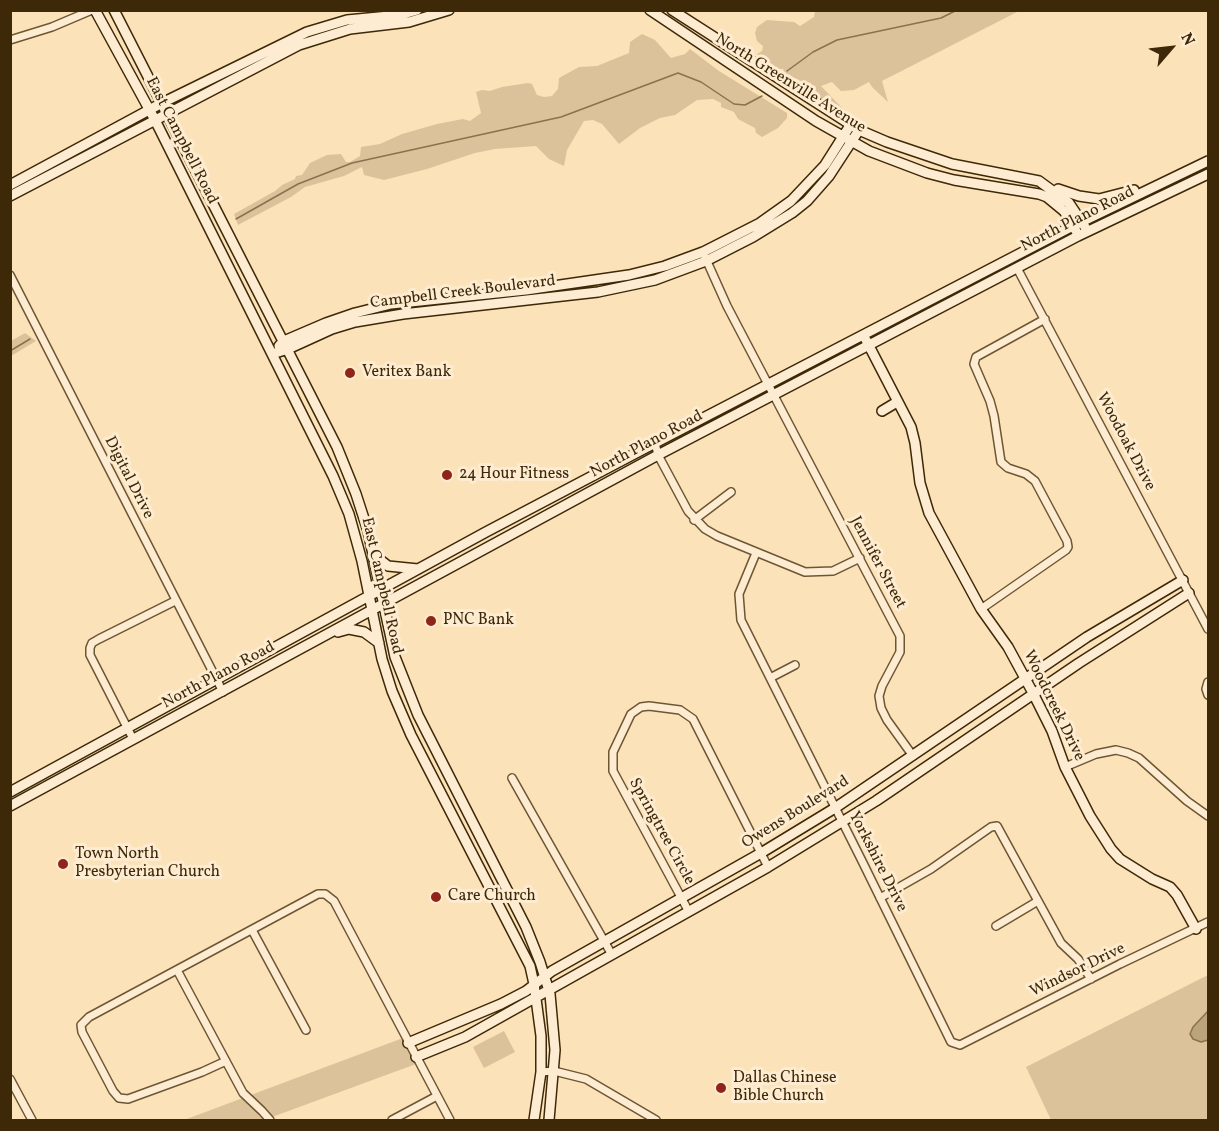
<!DOCTYPE html>
<style>
body{margin:0}
#map{position:relative;width:1219px;height:1131px;overflow:hidden;background:#fce2b8;font-family:Vollkorn,serif}
canvas{display:block}
.frame{position:absolute;inset:0;border:12px solid #3d2807;pointer-events:none}
.north{position:absolute;left:1141px;top:18px;width:60px;height:60px;-webkit-text-stroke:4px #fdecd1;paint-order:stroke;rotate:62deg;font-size:16px;font-weight:700;line-height:24px;text-align:center;color:#3d2807}
.north::after{content:'';display:block;margin:auto;width:21px;height:27px;background:#3d2807;clip-path:polygon(50% 0,100% 100%,50% 72%,0 100%)}
</style>
<div id="map">
<canvas width="1219" height="1131"></canvas>
<div class="frame"></div>
<div class="north">N</div>
</div>
<script>
const c = document.querySelector('canvas').getContext('2d');
c.lineJoin = 'round';
function fillPath(path, color) { c.fillStyle = color; c.fill(path, 'evenodd'); }
const toPath = rows => new Path2D(rows.map(r => 'M' + r).join(''));
function trace(path, color, width, dash) { c.strokeStyle = color; c.lineWidth = width; c.lineCap = dash ? 'butt' : 'round'; c.setLineDash(dash || []); c.stroke(path); }
function write(font, color, halo, rows, align = 'center') {
  c.font = font + ' Vollkorn,serif'; c.lineWidth = 6; c.setLineDash([]); c.textBaseline = 'middle'; c.strokeStyle = halo; c.fillStyle = color; for (const [text, x, y, turn = 0] of rows) {
    c.save(); c.translate(x, y); c.rotate((+turn || 0) * Math.PI / 180); c.textAlign = isNaN(turn) ? turn : align; if (halo) c.strokeText(text, 0, 0); c.fillText(text, 0, 0); c.restore();
  }
}
fillPath(toPath([
 [815,11,1019,11,882,81,888,102,872,87,869,82,854,90,841,91,832,82,821,86,845,111,821,99,807,84,795,78,787,79,783,69,772,69,757,54,762,51,763,46,757,41,755,33,757,27,767,20,794,22,800,26,814,17],
 [642,34,655,40,671,58,685,54,690,49,719,71,787,113,787,118,778,128,762,137,756,133,755,128,738,119,734,112,721,107,721,103,713,99,697,100,675,115,660,118,640,128,619,144,602,124,593,120,584,121,567,150,564,166,549,159,536,146,495,149,475,153,427,169,384,180,364,175,362,167,344,176,305,187,291,197,238,225,234,214,275,191,282,185,295,179,296,176,302,175,310,163,327,155,341,154,346,162,350,162,360,156,361,147,380,144,402,134,437,124,463,119,470,121,481,113,476,92,482,90,490,91,502,87,528,83,532,84,537,95,544,97,552,96,558,89,559,78,579,67,597,66,629,53,630,42],
 [25,333,36,341,11,356,11,341],
 [1208,975,1208,1120,1051,1120,1026,1067],
 [504,1031,515,1052,484,1068,473,1047],
 [403,1038,416,1064,264,1120,184,1120]
]), '#dcc29a');
const water = toPath([
 [1208,1011,1208,1040,1201,1042,1193,1039,1190,1034,1193,1027,1208,1011]
]);
fillPath(water, '#bba37c');
trace(water, '#89724d', 1.5);
trace(toPath([
 [787,71,813,52,837,40,941,18,957,10],
 [236,219,298,184,352,163,561,117,678,73,701,82,734,104,745,105,762,96],
 [10,351,30,339]
]), '#89724d', 1.5);
const street = toPath([
 [10,40,52,27,92,10],
 [705,257,727,306,900,636,900,652,882,686,879,696,881,708,887,720,913,756],
 [1017,268,1208,629],
 [10,275,223,692],
 [655,443,658,455,688,511,705,529,717,536,805,572,833,571,860,558],
 [694,520,731,492],
 [756,553,739,594,741,620,862,861,951,1042,960,1045,1120,964,1208,922],
 [981,609,1066,550,1068,547,1067,541,1035,481,1026,474,1008,468,1001,462,994,416,990,401,974,364,976,357,1045,319],
 [770,678,795,665],
 [1208,682,1206,689,1208,695],
 [133,739,90,655,90,648,92,643,99,639,175,601],
 [1065,767,1096,754,1116,750,1128,753,1139,758,1187,801,1208,816],
 [512,778,612,955],
 [880,898,931,869,991,827,997,826,1061,943,1078,959,1091,979],
 [689,912,613,771,613,752,631,714,641,707,649,706,680,710,693,719,768,867],
 [996,926,1038,901],
 [252,930,306,1030],
 [177,970,243,1093,262,1111,270,1120],
 [226,1061,202,1072,128,1099,119,1098,113,1091,82,1032,81,1025,89,1017,318,894,325,894,334,901,450,1120],
 [541,1072,554,1071,586,1079,656,1120],
 [10,1079,32,1120],
 [392,1120,437,1096]
]);
const secondary = toPath([
 [95,10,155,120,333,476,349,514,362,561,382,659,392,691,411,735,530,966,534,984,541,1036,541,1072,534,1120],
 [114,10,337,447,356,494,368,531,395,657,418,715,526,927,540,962,550,994,555,1050,549,1120],
 [650,10,816,121,869,151,927,173,954,180,1039,194,1047,197,1064,211,1076,231],
 [672,10,859,130,887,142,952,164,1039,181,1069,203,1085,227],
 [10,185,162,103,307,32,347,20,400,15,417,10],
 [1058,189,1079,196,1099,199,1134,190],
 [10,196,299,45,350,29,409,22,449,10],
 [866,340,911,427,915,443,920,483,929,513,981,609,1008,647,1033,693,1052,731,1065,767,1090,816,1111,849,1120,859,1152,879,1170,887,1177,895,1196,929],
 [279,346,284,341,326,323,355,313,391,304,526,290,629,275,665,266,703,252,760,223,791,201,825,165,851,124],
 [272,354,288,349,332,329,355,322,403,314,598,292,655,280,706,261,753,237,792,213,807,201,829,176,859,130],
 [882,411,897,402],
 [374,555,388,566,418,569],
 [338,632,349,629,364,632,379,643],
 [10,792,486,532,655,443,1069,228,1208,161],
 [10,806,658,455,1078,236,1208,174],
 [408,1043,501,1004,526,991,552,971,761,853,835,808,1087,637,1183,580],
 [416,1057,465,1037,768,867,876,801,1079,663,1189,593]
]);
trace(street, '#6d5633', 10);
trace(secondary, '#3d2807', 12);
trace(street, '#fdecd1', 7);
trace(secondary, '#fdecd1', 9);
for (const [x, y, r, color] of [
 [350,373,6,"#8f2418"],
 [447,475,6,"#8f2418"],
 [431,621,6,"#8f2418"],
 [63,864,6,"#8f2418"],
 [436,897,6,"#8f2418"],
 [721,1088,6,"#8f2418"]
]) { const dot = new Path2D(); dot.arc(x, y, r, 0, 2 * Math.PI); c.fillStyle = color; c.fill(dot); trace(dot, '#fdecd1', 2); }
write('16px', '#3d2807', '#fdecd1', [
 ["North Greenville Avenue",790,84,32],
 ["East Campbell Road",181,141,63],
 ["North Plano Road",1078,220,-27],
 ["Campbell Creek Boulevard",463,293,-7],
 ["Woodoak Drive",1125,442,62],
 ["North Plano Road",647,445,-28],
 ["Digital Drive",128,478,63],
 ["Jennifer Street",877,563,62],
 ["East Campbell Road",381,586,77],
 ["North Plano Road",219,676,-28],
 ["Woodcreek Drive",1053,706,64],
 ["Owens Boulevard",796,813,-32],
 ["Springtree Circle",661,832,61],
 ["Yorkshire Drive",877,862,63],
 ["Windsor Drive",1078,971,-26]
]);
write('16px', '#3d2807', '#fdecd1', [
 ["Veritex Bank",362,373],
 ["24 Hour Fitness",459,475],
 ["PNC Bank",443,621],
 ["Town North",75,855],
 ["Presbyterian Church",75,873],
 ["Care Church",448,897],
 ["Dallas Chinese",733,1079],
 ["Bible Church",733,1097]
], 'left');
</script>
